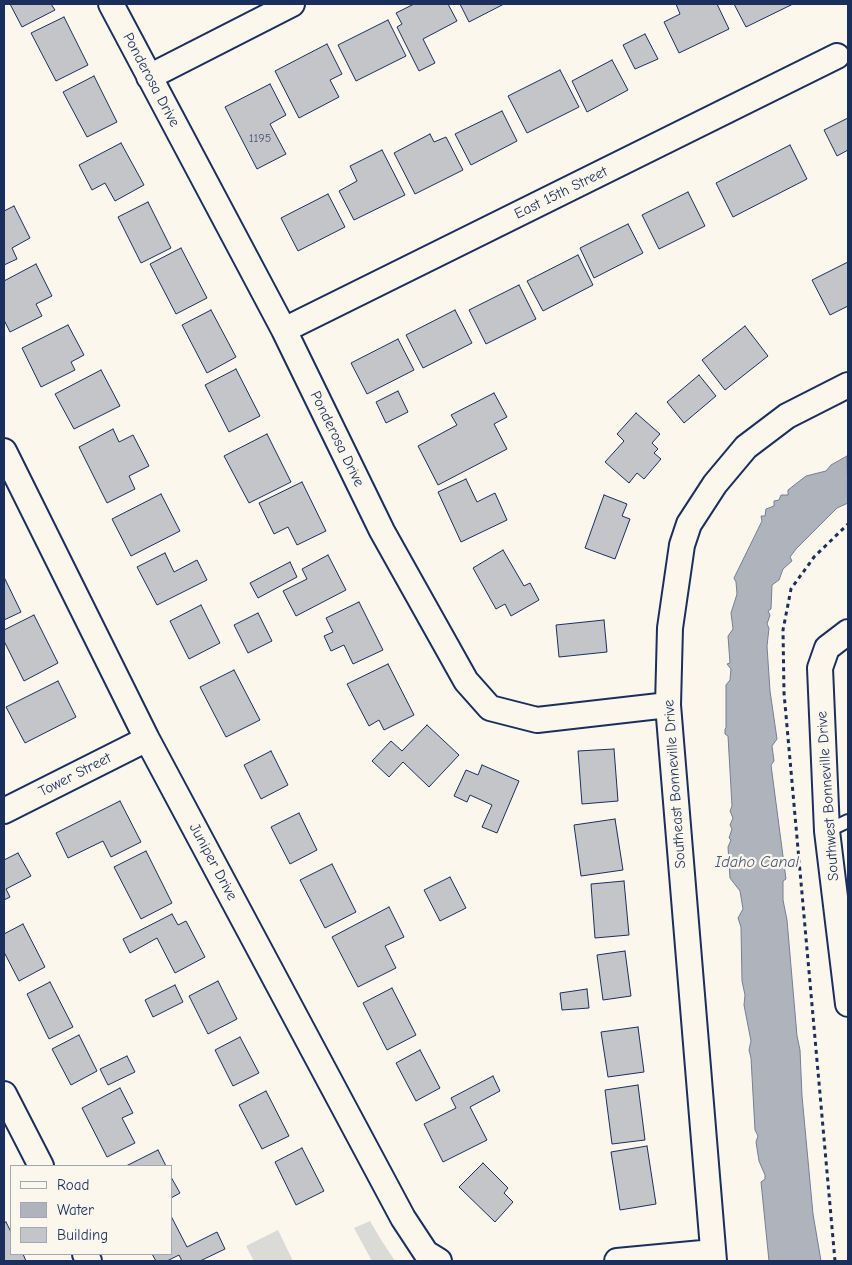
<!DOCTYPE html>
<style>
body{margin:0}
#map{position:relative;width:852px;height:1265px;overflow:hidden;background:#fbf7ec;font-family:"Comic Neue",sans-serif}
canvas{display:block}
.frame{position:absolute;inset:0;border:5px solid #1b2f5e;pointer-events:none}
.legend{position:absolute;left:10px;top:1165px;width:162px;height:90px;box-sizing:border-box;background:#fbf7ec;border:1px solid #a1a7b3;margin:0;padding:6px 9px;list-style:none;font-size:15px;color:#1b2f5e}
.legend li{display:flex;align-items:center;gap:10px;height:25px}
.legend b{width:25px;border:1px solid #a1a7b3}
</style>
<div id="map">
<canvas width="852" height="1265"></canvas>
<div class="frame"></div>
<ul class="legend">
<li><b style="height:6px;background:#fbf7ec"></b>Road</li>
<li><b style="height:14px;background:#afb3bb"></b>Water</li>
<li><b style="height:14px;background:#c3c5c9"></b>Building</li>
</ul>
</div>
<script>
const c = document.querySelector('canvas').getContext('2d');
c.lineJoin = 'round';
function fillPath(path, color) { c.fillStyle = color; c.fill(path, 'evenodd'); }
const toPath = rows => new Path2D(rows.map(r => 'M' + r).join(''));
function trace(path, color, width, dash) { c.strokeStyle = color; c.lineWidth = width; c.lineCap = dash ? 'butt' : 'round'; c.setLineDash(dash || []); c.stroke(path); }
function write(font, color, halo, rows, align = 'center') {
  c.font = font + ' "Comic Neue",sans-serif'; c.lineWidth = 4.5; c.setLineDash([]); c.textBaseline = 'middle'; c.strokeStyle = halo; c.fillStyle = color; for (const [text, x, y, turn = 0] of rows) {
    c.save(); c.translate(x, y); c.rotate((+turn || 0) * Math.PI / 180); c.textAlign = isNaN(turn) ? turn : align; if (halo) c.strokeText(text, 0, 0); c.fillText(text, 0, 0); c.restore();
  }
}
fillPath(toPath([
 [370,1221,380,1238,395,1261,372,1261,354,1228],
 [278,1230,293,1261,254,1261,246,1246]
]), '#dadad7');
const water = toPath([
 [847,456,848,503,837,508,796,549,790,557,792,561,783,569,779,580,772,585,771,609,768,611,770,615,767,624,769,628,767,646,770,691,777,739,772,746,774,761,771,765,786,879,783,881,783,900,787,920,797,1036,800,1050,802,1096,813,1214,821,1261,769,1261,761,1182,765,1179,765,1175,759,1161,756,1142,758,1136,755,1130,751,1058,749,1050,751,1041,744,1005,745,995,742,981,741,927,738,918,743,909,740,891,730,878,728,847,731,840,729,838,732,829,730,825,733,818,730,811,732,806,728,736,725,734,725,729,726,728,726,685,730,680,731,669,727,664,730,663,728,636,733,629,731,613,737,594,736,582,734,578,762,521,761,516,765,516,766,509,774,506,774,501,779,500,781,495,788,495,788,490,806,476,826,471,831,465,847,456]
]);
fillPath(water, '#afb3bb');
trace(water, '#747e96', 1);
const building = toPath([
 [10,4,51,4,55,10,22,27,10,4],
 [414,4,448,4,457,21,423,39,435,63,419,71,397,27,402,24,396,13,414,4],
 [460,4,504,4,469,22,460,4],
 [676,4,717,4,729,29,679,53,664,22,680,14,676,4],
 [734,4,793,4,746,27,734,4],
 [64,17,88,65,56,81,31,33,64,17],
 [388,20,406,56,356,81,338,45,388,20],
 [645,34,658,59,635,69,623,45,645,34],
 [327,44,342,74,330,80,339,97,299,118,275,71,327,44],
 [612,60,628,90,587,112,572,81,612,60],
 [560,70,579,107,527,133,508,96,560,70],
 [94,76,117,122,87,137,63,92,94,76],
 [270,84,286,115,270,124,286,154,257,169,225,107,270,84],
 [502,111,517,141,471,165,455,134,502,111],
 [848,118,848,150,837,156,824,130,848,118],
 [430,134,434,142,446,137,463,170,415,194,394,153,430,134],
 [121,143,144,185,115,201,105,183,92,190,79,165,121,143],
 [790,145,807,179,733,217,716,183,790,145],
 [382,150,405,195,354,220,339,191,357,181,350,166,382,150],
 [688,192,705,226,659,249,642,215,688,192],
 [328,194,345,227,298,251,281,218,328,194],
 [148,202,171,248,141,263,118,217,148,202],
 [14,206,30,238,12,248,17,259,4,265,4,211,14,206],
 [628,224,643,253,594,278,580,248,628,224],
 [181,248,207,298,176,314,150,264,181,248],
 [578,255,593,285,543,311,527,281,578,255],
 [848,262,848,306,830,315,812,280,848,262],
 [36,264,52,296,36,304,42,316,10,332,4,320,4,281,36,264],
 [519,285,536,319,486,344,469,310,519,285],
 [211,310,236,357,207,373,182,325,211,310],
 [455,310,472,343,423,368,406,335,455,310],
 [68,325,84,355,71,362,75,370,41,387,22,348,68,325],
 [745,326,768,356,725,390,702,360,745,326],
 [398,339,414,370,367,394,351,363,398,339],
 [236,369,260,416,229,432,205,385,236,369],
 [101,370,120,406,74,429,55,394,101,370],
 [699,375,716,396,684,423,667,402,699,375],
 [398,391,408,412,386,423,376,402,398,391],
 [494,393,507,417,494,424,507,449,438,485,418,446,457,425,451,415,494,393],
 [636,413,660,434,652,443,658,449,654,453,661,459,644,479,637,473,629,483,605,462,624,441,617,434,636,413],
 [113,429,119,442,133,435,149,466,129,476,135,489,107,503,79,447,113,429],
 [267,434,291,482,249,503,224,456,267,434],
 [466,479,477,502,495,493,507,520,461,542,438,492,466,479],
 [302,482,326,531,297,545,288,527,274,534,259,503,302,482],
 [161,494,180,531,131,556,112,519,161,494],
 [604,495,627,504,622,516,630,519,615,559,585,548,604,495],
 [503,550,524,586,530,583,539,600,511,616,505,604,496,609,473,568,503,550],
 [165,553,174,572,197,560,207,580,157,605,137,567,165,553],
 [328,555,346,590,296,616,283,591,307,579,302,569,328,555],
 [290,562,297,577,258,598,250,583,290,562],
 [4,577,21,612,4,620,4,577],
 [359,602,383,650,353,664,344,645,331,651,324,636,333,632,326,618,359,602],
 [201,605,220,643,189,659,170,621,201,605],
 [258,613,272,641,248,653,234,625,258,613],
 [34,615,58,663,24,681,4,641,4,630,34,615],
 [604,620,607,652,559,657,556,625,604,620],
 [388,664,414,715,384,730,379,720,369,726,347,684,388,664],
 [234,670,260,720,226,737,200,687,234,670],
 [58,681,76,717,25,743,6,707,58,681],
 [427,725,459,755,429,787,403,762,389,777,372,761,391,741,402,751,427,725],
 [614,749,618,801,582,804,578,751,614,749],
 [271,751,288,785,261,799,244,765,271,751],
 [482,765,519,781,497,833,482,827,492,805,470,795,467,802,454,796,466,770,478,775,482,765],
 [120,801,141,842,111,857,103,841,68,858,56,833,120,801],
 [299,813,317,850,290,864,271,827,299,813],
 [615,819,623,870,581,876,574,825,615,819],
 [146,851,172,903,141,919,114,867,146,851],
 [18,853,31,876,6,889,10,897,4,900,4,860,18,853],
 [332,864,356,912,325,928,300,880,332,864],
 [450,877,466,908,440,921,424,890,450,877],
 [624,881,629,935,595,938,591,884,624,881],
 [389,907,404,937,385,946,396,968,358,987,332,937,389,907],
 [172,914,178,925,186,921,205,957,175,973,157,938,130,953,123,939,172,914],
 [23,924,45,967,19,981,4,952,4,934,23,924],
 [625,951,631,996,603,1000,597,955,625,951],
 [218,981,237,1019,208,1034,189,996,218,981],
 [50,982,73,1027,49,1039,27,994,50,982],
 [175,985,183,1002,153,1017,145,1000,175,985],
 [392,988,416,1035,387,1050,363,1003,392,988],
 [587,989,589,1008,562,1010,560,993,587,989],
 [638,1027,644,1072,608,1077,601,1032,638,1027],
 [79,1035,97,1071,71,1085,52,1049,79,1035],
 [240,1037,259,1073,233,1086,215,1050,240,1037],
 [420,1050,440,1088,416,1101,396,1063,420,1050],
 [127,1056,135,1072,108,1085,100,1069,127,1056],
 [493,1076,500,1091,470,1107,487,1140,443,1162,424,1124,456,1108,451,1098,493,1076],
 [638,1085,645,1140,612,1144,605,1090,638,1085],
 [120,1088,133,1113,122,1118,135,1143,107,1157,82,1108,120,1088],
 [266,1091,289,1136,262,1149,239,1105,266,1091],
 [647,1146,656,1204,620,1210,611,1152,647,1146],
 [302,1148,324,1191,296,1205,275,1162,302,1148],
 [158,1150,166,1166,126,1166,158,1150],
 [483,1163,508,1188,504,1193,513,1202,495,1222,459,1187,483,1163],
 [171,1177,180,1193,171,1198,171,1177],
 [171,1216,187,1247,217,1232,225,1249,200,1261,182,1261,179,1255,167,1261,156,1261,152,1254,171,1254,171,1216],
 [6,1222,11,1232,11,1254,23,1254,26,1261,4,1261,4,1223,6,1222]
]);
fillPath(building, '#c3c5c9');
trace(building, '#1b2f5e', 1);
const service = toPath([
 [827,831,848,821]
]);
const minor = toPath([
 [111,4,284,330,382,531,466,681,490,708,537,720,668,705],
 [149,77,292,4],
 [284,330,837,56],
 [4,451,147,739,403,1218,426,1253,439,1261],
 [848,632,827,648,820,668,827,831,848,1004],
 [4,811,147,739],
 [4,1094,41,1166],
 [85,1254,89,1261],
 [617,1261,713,1252],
 [714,1261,668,705,670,628,682,545,689,524,715,484,746,447,787,416,848,385]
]);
trace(service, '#1b2f5e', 16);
trace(minor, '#1b2f5e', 28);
trace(toPath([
 [835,1261,784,693,783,630,791,589,814,557,848,524]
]), '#1b2f5e', 3, [4, 4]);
trace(service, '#fbf7ec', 12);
trace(minor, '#fbf7ec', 24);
write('12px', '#455479', null, [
 ["1195",260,139]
]);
write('15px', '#1b2f5e', '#fbf7ec', [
 ["Ponderosa Drive",151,80,62],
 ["East 15th Street",561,193,-26],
 ["Ponderosa Drive",337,439,64],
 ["Tower Street",75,775,-27],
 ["Southeast Bonneville Drive",675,784,-94],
 ["Southwest Bonneville Drive",828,796,-94],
 ["Juniper Drive",213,862,62]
]);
write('italic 16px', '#47577a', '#fbf7ec', [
 ["Idaho Canal",757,862]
]);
</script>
